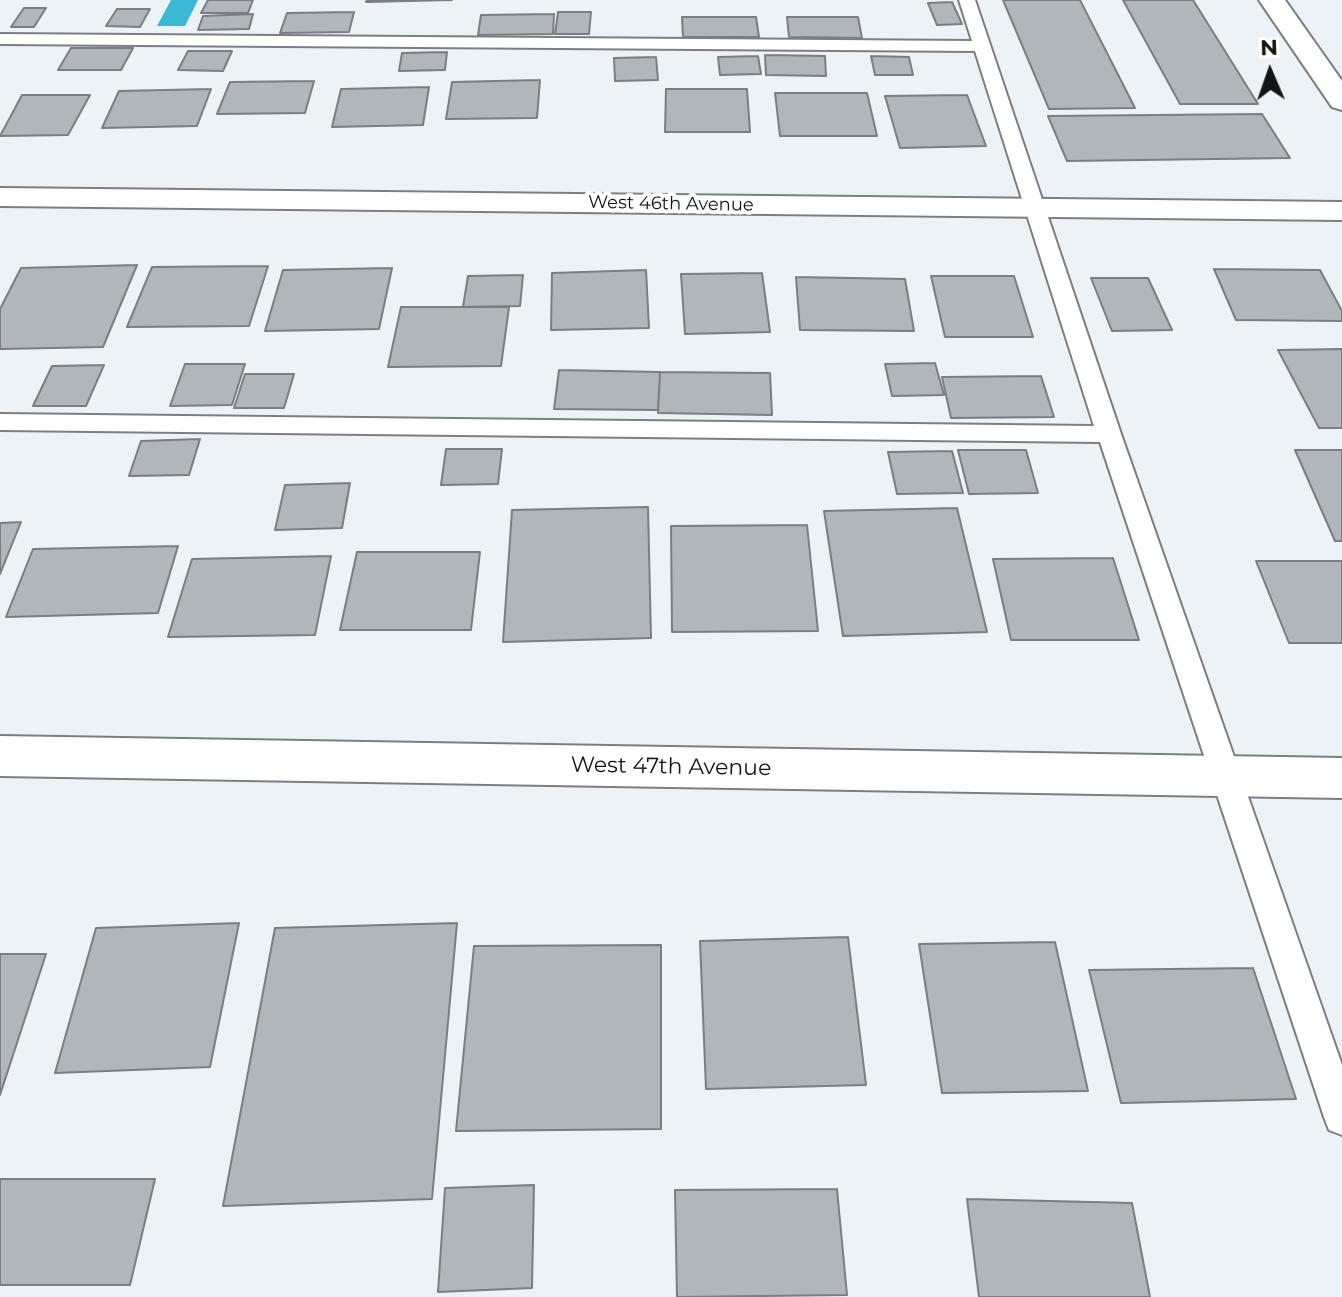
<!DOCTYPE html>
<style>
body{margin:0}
#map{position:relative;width:1342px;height:1297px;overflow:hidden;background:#edf2f6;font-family:Montserrat,sans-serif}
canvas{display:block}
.north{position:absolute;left:1230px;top:32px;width:80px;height:80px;-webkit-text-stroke:6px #fff;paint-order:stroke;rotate:358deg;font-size:22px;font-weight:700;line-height:32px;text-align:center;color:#121415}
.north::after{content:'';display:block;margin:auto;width:28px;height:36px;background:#121415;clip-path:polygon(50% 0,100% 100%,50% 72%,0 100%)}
</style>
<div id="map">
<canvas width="1342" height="1297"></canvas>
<div class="north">N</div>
</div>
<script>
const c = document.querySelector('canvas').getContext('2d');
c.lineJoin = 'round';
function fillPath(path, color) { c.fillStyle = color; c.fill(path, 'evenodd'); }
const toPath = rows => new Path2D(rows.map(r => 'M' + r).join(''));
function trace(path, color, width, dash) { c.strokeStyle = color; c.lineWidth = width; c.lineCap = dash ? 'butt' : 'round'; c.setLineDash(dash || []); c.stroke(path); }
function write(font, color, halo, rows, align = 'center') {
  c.font = font + ' Montserrat,sans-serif'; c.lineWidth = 8; c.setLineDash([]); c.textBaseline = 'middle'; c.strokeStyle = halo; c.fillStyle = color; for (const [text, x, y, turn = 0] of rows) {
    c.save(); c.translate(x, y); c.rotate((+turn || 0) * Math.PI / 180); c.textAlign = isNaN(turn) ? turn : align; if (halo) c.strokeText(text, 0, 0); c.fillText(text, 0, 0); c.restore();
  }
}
fillPath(toPath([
 [171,0,198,0,185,26,157,26]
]), '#3ab8d5');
const building = toPath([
 [208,0,253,0,248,13,201,13,208,0],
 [367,0,452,0,366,2,367,0],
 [1003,0,1080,0,1135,108,1049,109,1003,0],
 [1123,0,1193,0,1258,104,1180,104,1123,0],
 [952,2,962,24,937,25,928,3,952,2],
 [24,8,46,8,34,27,11,27,24,8],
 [117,9,150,9,140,27,106,26,117,9],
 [354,12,349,32,280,33,287,13,354,12],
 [558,12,591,12,589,34,555,34,558,12],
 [253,14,249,29,198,30,203,16,253,14],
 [554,14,553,34,478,35,481,15,554,14],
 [682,17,756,17,759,37,683,37,682,17],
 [787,17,858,17,862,38,789,37,787,17],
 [71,48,133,48,121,70,58,70,71,48],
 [188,51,232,51,223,71,178,70,188,51],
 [447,52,445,70,399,71,402,53,447,52],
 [765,55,825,56,826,76,766,75,765,55],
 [758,56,761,74,720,75,718,57,758,56],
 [871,56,909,57,913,75,875,75,871,56],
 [656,57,658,80,615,81,614,58,656,57],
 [540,80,537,118,446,119,452,82,540,80],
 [314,81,305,113,217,114,230,82,314,81],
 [429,87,423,125,332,127,341,89,429,87],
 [211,89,197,126,102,128,119,91,211,89],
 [666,89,747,89,750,132,665,132,666,89],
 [775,93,867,93,877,136,780,136,775,93],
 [22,95,90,95,68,135,0,136,22,95],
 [967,95,986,146,900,148,885,96,967,95],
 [1262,114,1290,158,1067,161,1048,116,1262,114],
 [137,265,103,347,0,349,0,309,21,268,137,265],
 [268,266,249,326,127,327,152,267,268,266],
 [392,268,379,329,265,331,283,270,392,268],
 [1214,269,1320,270,1342,311,1342,321,1236,320,1214,269],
 [646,270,649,328,551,330,552,273,646,270],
 [762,273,770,332,685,334,681,274,762,273],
 [523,275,520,306,463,307,468,276,523,275],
 [931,276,1014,276,1033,337,945,337,931,276],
 [796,277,905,279,914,331,800,330,796,277],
 [1091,278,1148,278,1172,330,1112,331,1091,278],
 [401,307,509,307,501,366,388,367,401,307],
 [1342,349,1342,428,1319,428,1278,350,1342,349],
 [935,363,944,395,892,396,885,364,935,363],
 [185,364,245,364,232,405,170,406,185,364],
 [104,365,86,406,33,406,52,366,104,365],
 [559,370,660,372,658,410,554,409,559,370],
 [660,372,770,373,772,415,658,413,660,372],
 [245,374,294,374,284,408,234,408,245,374],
 [1041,376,1054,417,951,418,942,377,1041,376],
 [200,439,189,475,129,476,141,441,200,439],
 [446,449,502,449,498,484,441,485,446,449],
 [958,450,1026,450,1038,493,969,494,958,450],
 [1295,450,1342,450,1342,541,1335,541,1295,450],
 [952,451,963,493,897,494,888,452,952,451],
 [350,483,342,528,275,530,285,485,350,483],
 [648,507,651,638,503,642,512,510,648,507],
 [957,508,987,632,843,636,824,511,957,508],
 [21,522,0,574,0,523,21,522],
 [807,525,818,631,672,632,671,526,807,525],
 [178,546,158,613,6,617,33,549,178,546],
 [357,552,480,552,471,630,340,630,357,552],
 [331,556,315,635,168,637,192,559,331,556],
 [1113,558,1139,640,1011,640,993,559,1113,558],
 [1256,561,1342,561,1342,643,1289,643,1256,561],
 [239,923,210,1067,55,1073,96,928,239,923],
 [457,923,432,1199,223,1206,275,928,457,923],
 [848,937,866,1085,706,1089,700,941,848,937],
 [1055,942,1088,1091,942,1093,919,944,1055,942],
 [661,945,661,1129,456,1131,474,946,661,945],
 [0,954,46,954,0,1095,0,954],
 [1253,968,1296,1099,1121,1103,1089,970,1253,968],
 [0,1179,155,1179,130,1285,0,1285,0,1179],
 [534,1185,532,1288,438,1292,445,1188,534,1185],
 [837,1189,847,1295,677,1297,675,1190,837,1189],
 [967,1199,1132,1203,1150,1297,979,1297,967,1199]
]);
fillPath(building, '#b1b6ba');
trace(building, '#7a7e82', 2);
const lane = toPath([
 [959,0,975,0,1121,434,1342,1065,1342,1135,1329,1130,1324,1117,1100,442,0,430,0,414,1094,426,975,51,0,44,0,34,972,41,959,0]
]);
const street = toPath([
 [0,188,1342,202,1342,220,0,206,0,188],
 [0,736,1342,758,1342,798,0,776,0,736]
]);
const primary = toPath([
 [1259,0,1285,0,1342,81,1342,110,1332,107,1259,0]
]);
trace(lane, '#7b7f83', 4);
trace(street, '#7b7f83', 4);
trace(primary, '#7b7f83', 4);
fillPath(lane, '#fff');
fillPath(street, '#fff');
fillPath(primary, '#fff');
write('18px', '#121415', '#fff', [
 ["West 46th Avenue",671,204,1]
]);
write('22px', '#121415', '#fff', [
 ["West 47th Avenue",671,767,1]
]);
</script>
